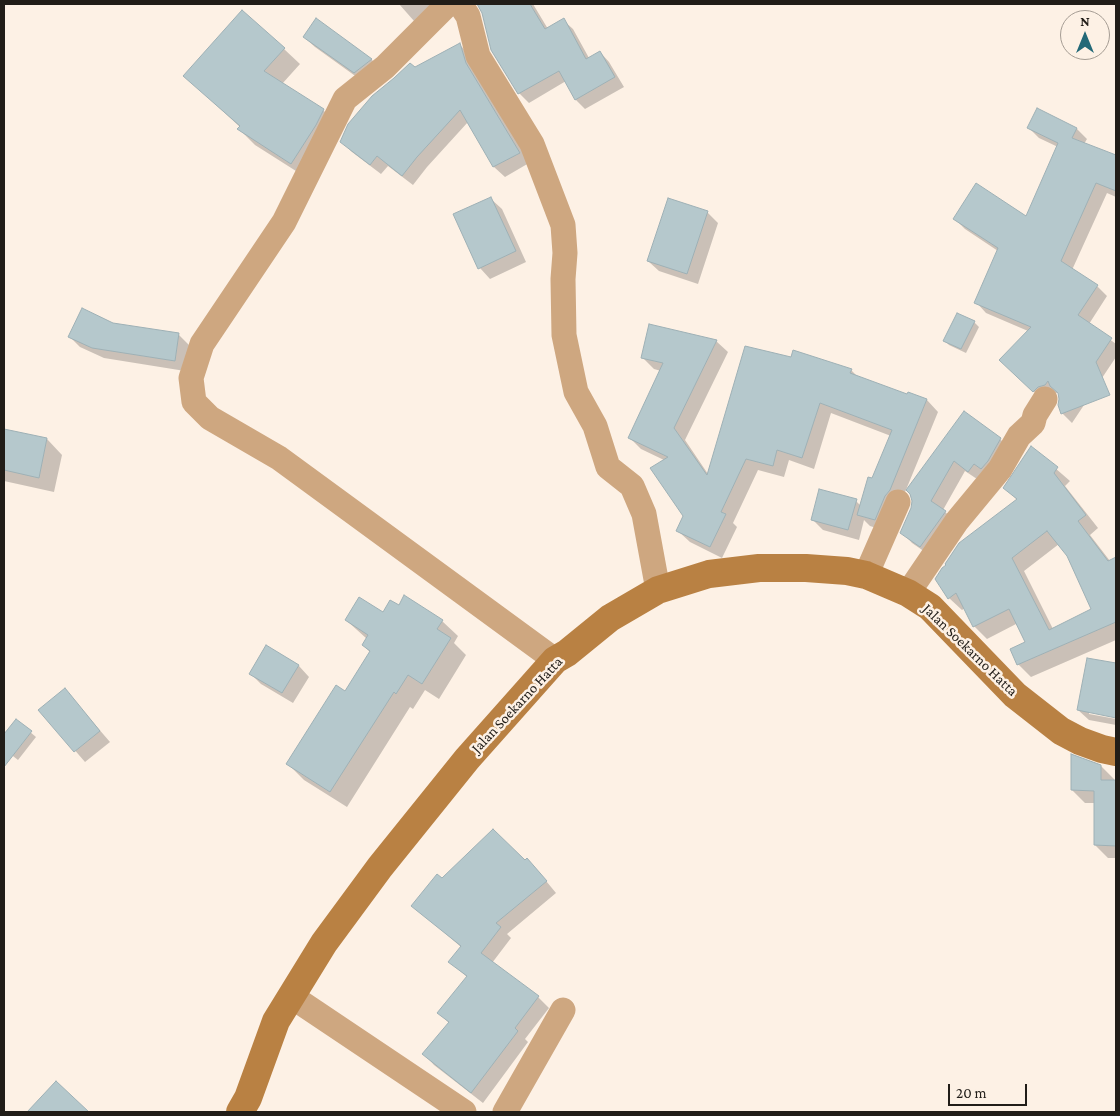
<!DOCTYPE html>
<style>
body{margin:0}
#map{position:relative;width:1120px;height:1116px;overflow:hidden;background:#fdf1e5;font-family:"Crimson Pro",serif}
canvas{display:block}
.frame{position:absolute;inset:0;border:5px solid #211d18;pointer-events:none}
.north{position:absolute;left:1060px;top:10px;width:50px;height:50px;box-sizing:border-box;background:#fdf1e5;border:1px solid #a59c93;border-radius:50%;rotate:0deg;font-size:14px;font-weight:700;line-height:20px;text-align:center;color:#211d18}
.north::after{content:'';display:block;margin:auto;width:18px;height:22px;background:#236978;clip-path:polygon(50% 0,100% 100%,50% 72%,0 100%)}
.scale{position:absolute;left:948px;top:1084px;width:79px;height:22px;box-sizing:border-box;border:2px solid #211d18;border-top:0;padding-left:6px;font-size:15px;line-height:18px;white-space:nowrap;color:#211d18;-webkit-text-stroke:4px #fdf1e5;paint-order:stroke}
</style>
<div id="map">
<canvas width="1120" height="1116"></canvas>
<div class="frame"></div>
<div class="north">N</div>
<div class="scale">20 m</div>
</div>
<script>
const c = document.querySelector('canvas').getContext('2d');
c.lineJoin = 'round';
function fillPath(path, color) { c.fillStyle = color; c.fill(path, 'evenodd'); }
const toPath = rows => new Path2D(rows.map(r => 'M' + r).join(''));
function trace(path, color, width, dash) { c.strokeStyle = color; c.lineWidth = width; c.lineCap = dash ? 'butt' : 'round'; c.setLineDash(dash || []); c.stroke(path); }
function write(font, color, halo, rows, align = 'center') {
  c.font = font + ' "Crimson Pro",serif'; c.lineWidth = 5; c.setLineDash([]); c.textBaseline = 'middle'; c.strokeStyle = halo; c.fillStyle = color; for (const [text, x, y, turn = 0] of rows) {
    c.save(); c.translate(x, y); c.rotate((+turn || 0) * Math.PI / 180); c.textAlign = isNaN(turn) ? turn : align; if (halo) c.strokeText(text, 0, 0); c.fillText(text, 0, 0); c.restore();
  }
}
fillPath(toPath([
 [399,4,442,4,422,30],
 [502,4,533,4,548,29,563,20,573,29,589,58,600,52,609,62,624,87,585,109,576,100,566,81,529,103,519,93,493,50,484,14],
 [316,20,372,60,382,70,365,83,315,47,304,37],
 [460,45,470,55,529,163,505,177,494,167,468,122,427,167,413,185,388,166,381,174,352,152,341,141,414,69],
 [284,49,300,64,282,84,323,110,339,126,307,178,255,145,239,129,240,127,185,76],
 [1029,128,1077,129,1087,139,1084,144,1116,157,1116,197,1107,193,1072,270,1097,286,1107,296,1089,324,1116,344,1116,357,1072,423,1063,414,1059,405,1061,399,1058,392,1044,401,1011,371,1028,331,986,313,976,302,998,251,965,229,955,219,1027,218,1058,147,1039,138],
 [491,199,502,209,526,262,490,279,480,268],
 [707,212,718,223,698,284,659,271,648,261],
 [974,322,979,327,966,353,949,345,944,340],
 [113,324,178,334,189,345,185,371,104,358,80,347,70,337],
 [716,341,728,352,685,440,708,474,851,370,859,378,908,396,909,393,927,400,938,412,901,502,886,531,870,526,864,520,859,540,823,530,812,519,856,501,861,506,891,436,831,413,814,469,789,460,784,477,758,470,733,523,737,527,722,558,690,542,678,531,685,516,664,460,641,449,629,437,661,371,654,369,642,357],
 [964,413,1000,439,1011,450,980,481,965,471,943,510,956,522,931,556,912,543,902,532],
 [4,430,47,439,62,455,54,492,4,481],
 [1032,448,1070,481,1065,486,1098,528,1090,535,1110,561,1116,558,1116,640,1031,677,1018,664,1027,642,1018,623,987,639,974,626,965,608,962,610,949,598,1017,500,1005,487],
 [1059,544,1068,556,1092,610,1053,629,1024,571],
 [384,613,442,621,458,636,454,643,466,655,439,699,425,690,413,709,410,707,347,807,304,780,288,764,345,692,370,652,363,645,367,639,346,620],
 [267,647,299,666,309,677,293,703,261,684,250,673],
 [1088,659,1116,665,1116,716,1089,711,1089,714,1116,719,1116,725,1089,720,1078,710],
 [65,690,110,742,85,762,40,710],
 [16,720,36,737,18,760,4,749,4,736],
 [1101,766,1114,779,1114,781,1116,781,1116,858,1108,858,1095,845,1095,803,1085,803,1072,790],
 [525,862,537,870,556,893,507,934,511,938,492,963,538,997,549,1008,525,1039,528,1042,483,1103,434,1065,424,1054,449,1023,439,1013,467,977,450,962,461,947,413,905,442,880],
 [56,1083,87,1112,28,1112]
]), '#0003');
const building = toPath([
 [477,4,530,4,545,29,564,18,586,59,600,51,615,77,575,100,559,71,518,94,491,50,482,13,477,4],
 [242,10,285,48,264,71,324,109,316,125,291,164,237,129,240,126,183,76,242,10],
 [316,18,372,59,354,73,303,37,316,18],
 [460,43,466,63,520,153,493,167,460,110,417,157,402,176,377,156,370,165,340,142,348,124,372,96,394,78,410,63,415,67,460,43],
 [1037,108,1077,128,1072,138,1116,155,1116,191,1096,183,1061,261,1098,285,1078,315,1112,338,1096,362,1110,395,1061,414,1058,405,1059,399,1058,393,1050,386,1048,381,1045,385,1038,387,1033,392,999,360,1031,327,974,303,998,248,953,219,976,183,1026,216,1058,143,1027,128,1037,108],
 [491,197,516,251,478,269,453,214,491,197],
 [668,198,708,211,687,274,647,261,668,198],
 [82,308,113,323,179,333,175,361,92,348,68,337,82,308],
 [957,313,975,321,961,349,943,341,957,313],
 [649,324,717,340,674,428,707,475,745,346,791,357,793,350,852,369,850,373,907,394,908,392,927,399,890,490,885,496,875,520,857,515,868,477,872,478,892,430,820,403,802,458,777,450,773,466,746,459,721,512,726,514,710,547,676,531,683,516,650,468,668,457,628,438,663,363,641,358,649,324],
 [964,411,1001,438,988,461,981,469,974,464,968,472,954,461,931,501,946,511,920,547,900,533,911,508,912,501,910,494,906,490,964,411],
 [4,429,47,438,39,478,4,470,4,429],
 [1031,446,1058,467,1054,473,1086,515,1078,521,1108,561,1116,557,1116,622,1017,665,1010,649,1025,642,1009,609,973,627,956,593,948,599,935,579,942,568,946,565,945,564,959,543,1017,499,1003,488,1031,446],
 [1047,531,1067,556,1091,609,1049,630,1012,558,1047,531],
 [819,489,857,499,848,530,811,520,819,489],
 [404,595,443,620,437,629,451,638,422,684,408,675,396,694,394,692,330,792,286,764,336,685,345,691,370,651,362,645,368,635,345,620,359,597,383,612,390,600,399,605,404,595],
 [266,645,299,665,282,693,249,674,266,645],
 [1087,658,1116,663,1116,718,1077,710,1087,658],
 [65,688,100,731,74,752,38,710,65,688],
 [16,719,32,731,4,767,4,734,16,719],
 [1071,754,1101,765,1101,780,1116,780,1116,846,1094,845,1094,791,1071,790,1071,754],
 [493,829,525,860,527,858,547,881,496,923,501,927,481,953,539,996,515,1028,518,1031,471,1093,422,1054,449,1022,437,1013,467,976,448,962,461,946,411,906,437,874,442,878,493,829],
 [56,1081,89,1112,27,1112,56,1081]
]);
fillPath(building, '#b5c8cc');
trace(building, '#9eb0b5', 1);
trace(toPath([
 [448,4,385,67,345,99,284,222,202,344,191,378,194,402,210,418,279,458,555,660],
 [460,4,468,16,478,56,532,144,563,225,565,253,563,279,564,335,576,392,595,426,608,467,632,486,644,514,658,590],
 [866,575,898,502],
 [908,593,957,521,1000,469,1019,436,1033,423,1035,415,1045,399],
 [291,996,464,1112],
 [505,1112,563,1010]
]), '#cea780', 25);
trace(toPath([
 [240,1112,248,1098,276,1021,324,943,380,867,467,759,555,660,567,653,610,618,658,590,709,574,759,568,806,568,847,571,866,575,908,593,930,607,1015,695,1061,731,1080,741,1102,749,1116,752]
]), '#b98143', 28);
write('15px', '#211d18', '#fdf1e5', [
 ["Jalan Soekarno Hatta",970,650,44],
 ["Jalan Soekarno Hatta",517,705,-47]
]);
</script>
